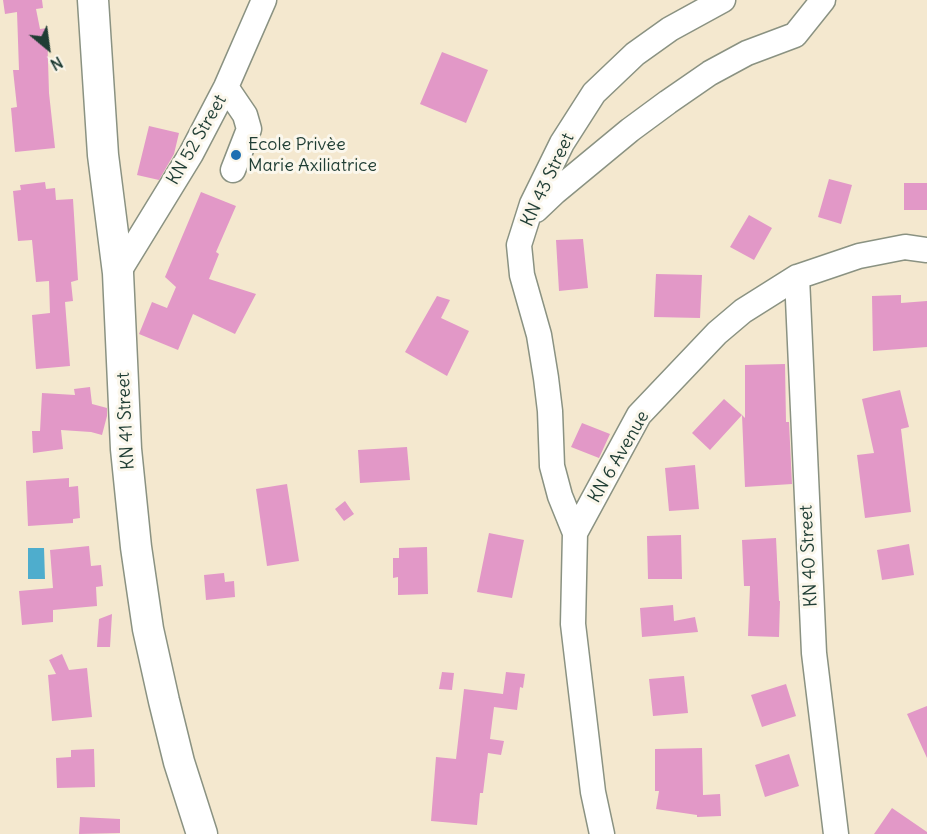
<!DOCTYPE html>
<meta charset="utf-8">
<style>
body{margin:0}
#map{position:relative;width:927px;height:834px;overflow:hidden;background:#f4e8cf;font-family:Delius,sans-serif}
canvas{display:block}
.north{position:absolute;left:18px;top:18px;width:60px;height:60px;-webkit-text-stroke:4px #fbf7ec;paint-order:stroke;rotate:151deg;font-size:16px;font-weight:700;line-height:24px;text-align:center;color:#1f3d34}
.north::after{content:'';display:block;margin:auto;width:21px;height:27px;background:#1f3d34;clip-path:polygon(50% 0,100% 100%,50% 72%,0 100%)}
</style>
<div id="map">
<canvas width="927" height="834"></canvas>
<div class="north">N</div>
</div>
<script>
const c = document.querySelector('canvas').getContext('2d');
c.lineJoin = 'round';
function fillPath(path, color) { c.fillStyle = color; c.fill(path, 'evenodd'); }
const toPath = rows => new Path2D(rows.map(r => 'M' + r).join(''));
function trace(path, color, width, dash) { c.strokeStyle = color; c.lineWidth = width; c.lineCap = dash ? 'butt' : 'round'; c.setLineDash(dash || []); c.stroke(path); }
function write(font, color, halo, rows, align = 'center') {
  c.font = font + ' Delius,sans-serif'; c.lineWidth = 6; c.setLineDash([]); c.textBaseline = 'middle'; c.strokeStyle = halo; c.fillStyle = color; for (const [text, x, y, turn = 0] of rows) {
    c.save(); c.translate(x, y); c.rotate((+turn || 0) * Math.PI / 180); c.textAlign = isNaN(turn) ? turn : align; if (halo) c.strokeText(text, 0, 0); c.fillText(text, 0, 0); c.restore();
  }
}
fillPath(toPath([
 [28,548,44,548,45,579,28,579]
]), '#4eadcd');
fillPath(toPath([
 [3,0,42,0,43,8,36,9,40,29,47,28,49,93,55,148,15,152,11,108,17,107,13,70,19,70,17,12,5,14],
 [442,52,488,70,466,123,420,104],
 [149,126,179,133,174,154,159,180,137,175],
 [829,179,852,185,841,224,818,217],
 [45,182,46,189,55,188,56,200,73,199,78,280,71,282,73,301,65,302,70,366,36,369,32,315,50,313,49,281,36,282,32,240,18,241,13,191,21,190,20,185],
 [904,183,927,183,927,210,904,210],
 [201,192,236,206,216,252,219,254,209,279,256,294,235,334,193,314,178,350,139,334,152,302,167,308,176,287,165,277],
 [749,215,772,228,754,260,730,247],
 [583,239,588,288,559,291,556,240],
 [656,274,702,275,700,318,654,317],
 [901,295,901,303,927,301,927,347,873,351,872,296],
 [437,296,450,300,441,318,469,331,447,376,405,352],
 [785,364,786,422,789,422,792,484,745,487,742,415,745,418,745,365],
 [90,387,92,404,107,408,107,416,102,435,91,432,61,430,63,449,33,453,32,431,40,431,42,393,75,395,74,389],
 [900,390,909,427,901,429,911,512,865,518,857,455,874,453,862,399],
 [724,399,742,415,710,450,692,433],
 [582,423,610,434,599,458,571,447],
 [407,447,410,480,360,483,358,450],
 [695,465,699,509,669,511,665,468],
 [69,478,69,487,78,486,80,518,73,519,73,523,28,526,26,481],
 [287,484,299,561,267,566,256,489],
 [345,501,354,514,344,521,335,509],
 [489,533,524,540,512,598,477,592],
 [681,535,682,579,648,579,647,536],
 [776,538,779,601,780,601,779,637,748,636,750,586,744,586,742,540],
 [909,544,914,575,882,580,877,550],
 [89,546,91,566,101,565,103,586,96,587,97,606,53,610,53,622,22,625,19,591,53,588,50,550],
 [427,547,428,594,398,595,398,577,393,578,393,558,399,558,399,548],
 [224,573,225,582,234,581,235,597,206,600,204,575],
 [673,605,674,621,695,617,698,632,642,637,640,608],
 [112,614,110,647,97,647,99,619],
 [62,654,69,670,87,668,92,717,52,721,48,675,56,674,49,660],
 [442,672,454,673,452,690,439,689],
 [506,672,525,674,523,688,520,687,517,710,494,707,490,739,504,741,501,755,488,753,483,793,480,793,477,825,431,821,436,757,456,759,464,689,503,694],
 [684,676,688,713,653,716,649,679],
 [786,684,796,716,762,727,751,695],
 [927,706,927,758,907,714],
 [702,748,703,795,720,794,721,816,697,817,697,815,656,809,659,791,655,791,655,749],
 [94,749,95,787,57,788,56,758,71,757,71,750],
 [789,754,799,786,765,797,755,765],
 [892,808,927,832,927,834,874,834],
 [80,817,120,819,120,833,79,834]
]), '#e298c7');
const minor = toPath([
 [226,87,245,115,249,129,233,170],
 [536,210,555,192,630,130,668,102,710,73,747,53,795,35,823,0],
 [118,273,191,154,226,87,264,0],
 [797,277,814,653,836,834],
 [575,533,560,496,552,466,550,411,546,378,539,335,522,275,519,245,532,204,562,143,594,93,635,54,670,29,723,0],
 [602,834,593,792,573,624,575,533,639,415,717,333,743,311,797,277,859,256,905,247,927,250]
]);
const major = toPath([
 [93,0,103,155,118,273,126,449,136,547,148,629,164,701,179,762,202,834]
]);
trace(minor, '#8a9282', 27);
trace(major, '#8a9282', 33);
trace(minor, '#fff', 24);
trace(major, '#fff', 30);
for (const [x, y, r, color] of [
 [236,155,6,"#1f6fb2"]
]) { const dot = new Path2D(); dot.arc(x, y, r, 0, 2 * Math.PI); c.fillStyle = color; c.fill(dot); trace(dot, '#fbf7ec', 2); }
write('18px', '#1f3d34', '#fbf7ec', [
 ["KN 52 Street",197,140,-60],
 ["KN 43 Street",548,180,-65],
 ["KN 41 Street",126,421,-93],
 ["KN 6 Avenue",619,457,-60],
 ["KN 40 Street",809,556,-93]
]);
write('18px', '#1f3d34', '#fbf7ec', [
 ["Ecole Privèe",248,145],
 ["Marie Axiliatrice",248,166]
], 'left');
</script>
